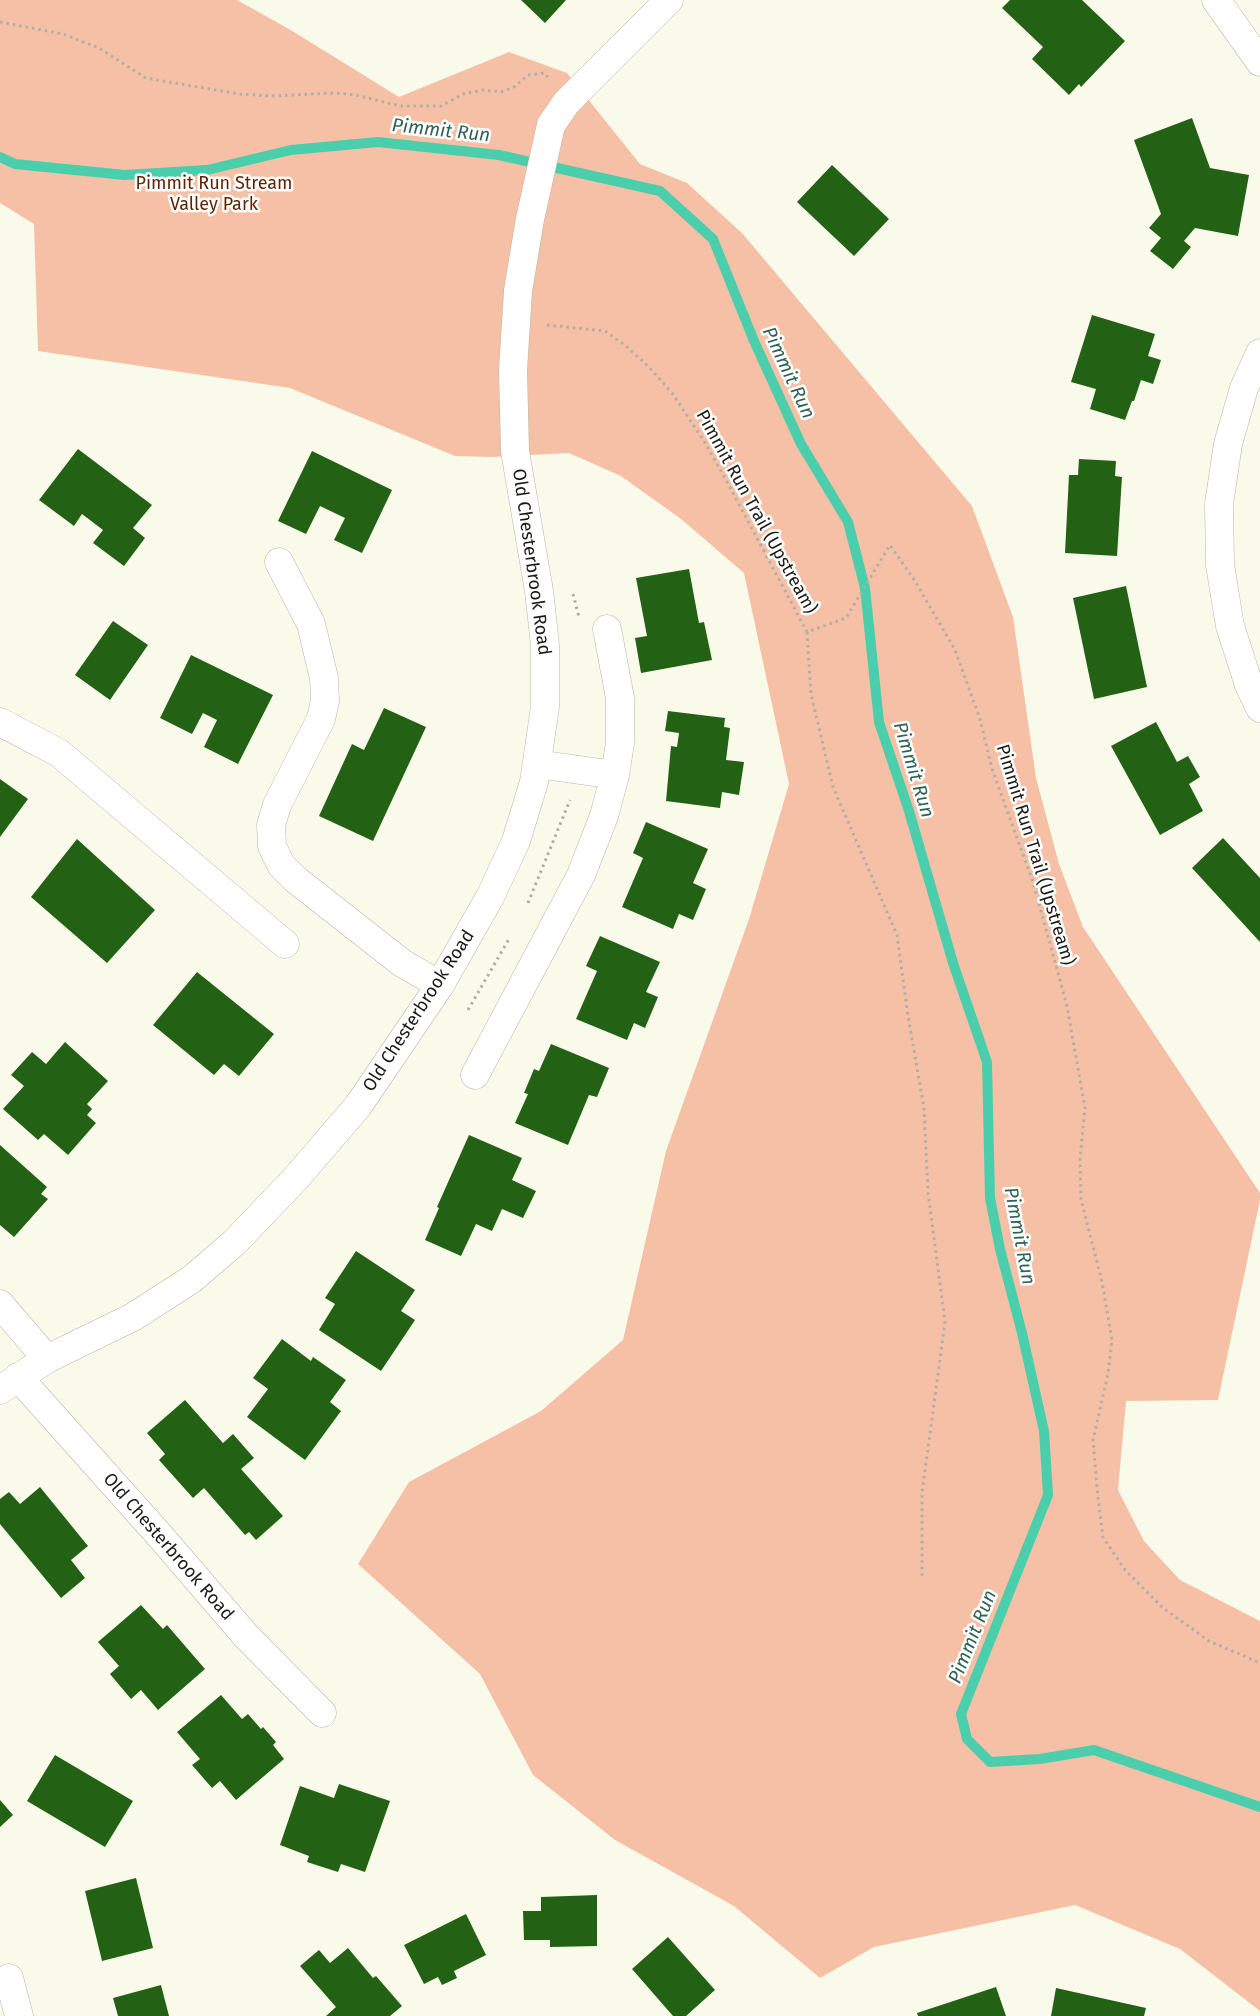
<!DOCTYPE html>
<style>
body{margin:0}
canvas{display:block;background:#f9faea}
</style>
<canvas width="1260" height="2016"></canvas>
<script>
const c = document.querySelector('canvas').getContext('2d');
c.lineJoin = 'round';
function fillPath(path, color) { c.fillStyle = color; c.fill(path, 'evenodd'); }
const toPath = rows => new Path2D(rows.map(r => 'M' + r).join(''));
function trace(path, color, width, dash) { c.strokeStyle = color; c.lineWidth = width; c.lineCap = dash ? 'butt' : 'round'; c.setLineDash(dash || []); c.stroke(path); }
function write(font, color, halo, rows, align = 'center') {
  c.font = font + ' "Fira Sans",sans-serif'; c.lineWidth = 5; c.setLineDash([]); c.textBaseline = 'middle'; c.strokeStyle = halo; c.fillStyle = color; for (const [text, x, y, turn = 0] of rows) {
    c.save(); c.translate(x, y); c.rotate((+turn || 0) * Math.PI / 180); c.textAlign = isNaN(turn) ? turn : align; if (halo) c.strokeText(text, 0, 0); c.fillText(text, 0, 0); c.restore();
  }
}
fillPath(toPath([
 [0,0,237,0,289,29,399,97,509,52,567,73,640,164,687,183,742,233,972,506,1013,617,1036,778,1059,864,1083,927,1260,1193,1260,1200,1218,1400,1126,1401,1118,1490,1144,1541,1180,1580,1260,1621,1260,2011,1180,1949,1075,1905,874,1947,820,1978,734,1906,615,1840,533,1775,480,1674,358,1564,409,1482,541,1411,623,1340,666,1151,749,919,789,784,744,573,681,519,621,476,569,453,493,457,455,456,290,388,38,351,34,224,0,203]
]), '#f6c0a7');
trace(toPath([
 [0,157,15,164,125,175,207,170,291,150,378,142,499,155,660,191,713,239,754,341,801,444,848,522,865,588,879,722,909,811,953,963,987,1062,990,1198,1000,1249,1022,1333,1044,1431,1048,1495,961,1714,967,1739,990,1762,1040,1759,1094,1750,1260,1807]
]), '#4bceab', 10);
fillPath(toPath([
 [521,0,566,0,545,23],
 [1010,0,1082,0,1125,41,1081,87,1079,84,1069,95,1032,59,1043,47,1002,8],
 [1192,118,1210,168,1249,175,1238,236,1195,228,1184,241,1191,247,1173,269,1150,251,1161,238,1149,228,1161,214,1134,140],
 [832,165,889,219,854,256,797,202],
 [1092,315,1155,334,1148,356,1161,360,1153,384,1141,380,1134,401,1132,401,1125,420,1090,409,1096,389,1071,382],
 [78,449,152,505,133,528,145,538,124,566,93,543,103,530,82,514,74,526,39,500],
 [312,451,392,490,362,553,334,540,345,518,320,506,306,534,278,521],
 [1079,459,1116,461,1115,476,1122,477,1117,556,1065,553,1069,475,1078,475],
 [689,569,699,623,704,622,712,660,641,673,635,638,647,636,636,578],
 [1126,586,1147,687,1094,699,1073,598],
 [113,621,148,645,110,700,75,675],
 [191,655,273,695,238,764,204,747,217,720,203,713,192,734,160,718],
 [384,708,426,727,373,841,319,816,352,744,364,750],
 [668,711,725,718,724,727,730,728,726,760,744,762,739,795,722,792,720,808,666,801,671,746,677,747,679,733,665,731],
 [1156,722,1177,762,1188,756,1200,777,1189,784,1203,811,1160,835,1111,746],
 [0,779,28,799,0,837],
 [646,822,708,849,693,883,706,889,693,920,679,914,673,929,622,907,643,858,633,853],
 [1223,838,1260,878,1260,942,1192,868],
 [77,839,155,910,107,963,31,897],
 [600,936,660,962,646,992,658,997,645,1028,634,1023,627,1040,576,1019,597,971,586,966],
 [197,972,274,1034,239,1076,224,1064,214,1075,153,1025],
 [65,1042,108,1081,87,1104,92,1109,87,1115,96,1123,68,1155,44,1134,38,1140,3,1109,24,1086,11,1075,32,1052,46,1064],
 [551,1044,609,1068,597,1097,589,1095,568,1145,515,1123,528,1094,524,1093,534,1069,539,1071],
 [469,1135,522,1158,512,1180,536,1191,523,1218,502,1209,492,1231,476,1224,461,1256,425,1240,439,1208,437,1207],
 [0,1145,47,1187,41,1194,48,1199,14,1237,0,1225],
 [356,1251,415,1290,401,1311,415,1320,381,1371,319,1330,335,1304,325,1298],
 [282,1339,311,1361,313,1357,346,1380,330,1402,341,1411,305,1460,247,1417,268,1389,253,1378],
 [185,1400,223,1443,233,1434,254,1458,241,1469,283,1516,256,1540,249,1532,245,1535,204,1488,193,1498,159,1460,165,1454,147,1433],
 [40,1487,88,1546,71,1560,85,1578,61,1598,0,1524,0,1499,9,1492,20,1504],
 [141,1605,163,1629,167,1625,205,1669,158,1710,141,1690,131,1699,110,1674,119,1666,98,1642],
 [221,1695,242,1719,248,1714,261,1729,263,1727,276,1742,273,1745,284,1759,236,1800,220,1781,212,1788,192,1765,200,1759,177,1732],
 [55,1755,133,1801,105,1847,27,1801],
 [339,1784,390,1801,365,1872,341,1864,338,1872,307,1862,309,1856,280,1845,300,1786,334,1798],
 [0,1800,13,1815,0,1827],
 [136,1878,153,1948,102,1961,85,1891],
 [597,1895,597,1946,550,1947,550,1940,524,1940,523,1911,541,1911,541,1897],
 [466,1914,486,1955,454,1971,457,1978,442,1985,438,1977,424,1984,404,1945],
 [668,1937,715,1990,686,2016,673,2016,632,1969],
 [348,1948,373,1978,376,1976,402,2006,390,2016,326,2016,336,2007,300,1966,319,1950,330,1963],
 [161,1985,169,2016,118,2016,113,1998],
 [996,1987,1006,2016,918,2016,917,2013],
 [1056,1988,1146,2008,1144,2016,1051,2016]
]), '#236115');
const minor = toPath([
 [1216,0,1260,62],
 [1260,353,1244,388,1228,444,1219,504,1220,565,1230,626,1249,685,1260,708],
 [279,562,311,624,324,678,325,701,321,719,277,805,271,825,272,846,281,865,295,879,402,963,440,985],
 [0,722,59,753,285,944],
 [537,764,615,775],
 [475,1075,581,875,604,816,615,775,620,743,620,698,607,629],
 [0,1304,47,1359],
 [18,1377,161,1537,246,1636,322,1713],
 [0,1390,47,1359,133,1317,192,1279,235,1242,296,1178,358,1106,440,985,491,895,516,841,534,782,545,707,545,645,539,591,515,451,513,370,518,291,530,219,551,125,566,103,669,0],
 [9,1978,19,2016]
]);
trace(minor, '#b7b8a9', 29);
trace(toPath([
 [0,22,63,34,99,48,146,78,239,94,271,96,334,93,356,95,400,106,441,106,463,94,482,90,501,92,514,87,528,75,544,73,548,77],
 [547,325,605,331,626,346,649,367,672,393,704,441,726,480,807,632,846,618,890,545,915,581,955,650,980,719,992,769,1033,882,1067,1006,1085,1108,1080,1159,1081,1199,1102,1282,1112,1340,1108,1374,1093,1440,1098,1498,1103,1537,1125,1570,1163,1608,1209,1641,1260,1663],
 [573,594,579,617],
 [807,632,811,694,833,787,897,935,908,1016,924,1108,928,1192,945,1322,922,1493,922,1577],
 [528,903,570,800],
 [468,1010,509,939]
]), '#afb0a3', 3, [2.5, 4]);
trace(minor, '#fff', 28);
write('18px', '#5e2504', '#fff', [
 ["Pimmit Run Stream",214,184],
 ["Valley Park",214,205]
]);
write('18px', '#1a1b15', '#fff', [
 ["Pimmit Run Trail (Upstream)",756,512,61],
 ["Old Chesterbrook Road",531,562,82],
 ["Pimmit Run Trail (Upstream)",1035,855,73],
 ["Old Chesterbrook Road",419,1011,-57],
 ["Old Chesterbrook Road",168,1547,49]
]);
write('italic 19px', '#2e6253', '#fff', [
 ["Pimmit Run",441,131,6],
 ["Pimmit Run",788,373,65],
 ["Pimmit Run",913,770,73],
 ["Pimmit Run",1019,1236,79],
 ["Pimmit Run",973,1637,-68]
]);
</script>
